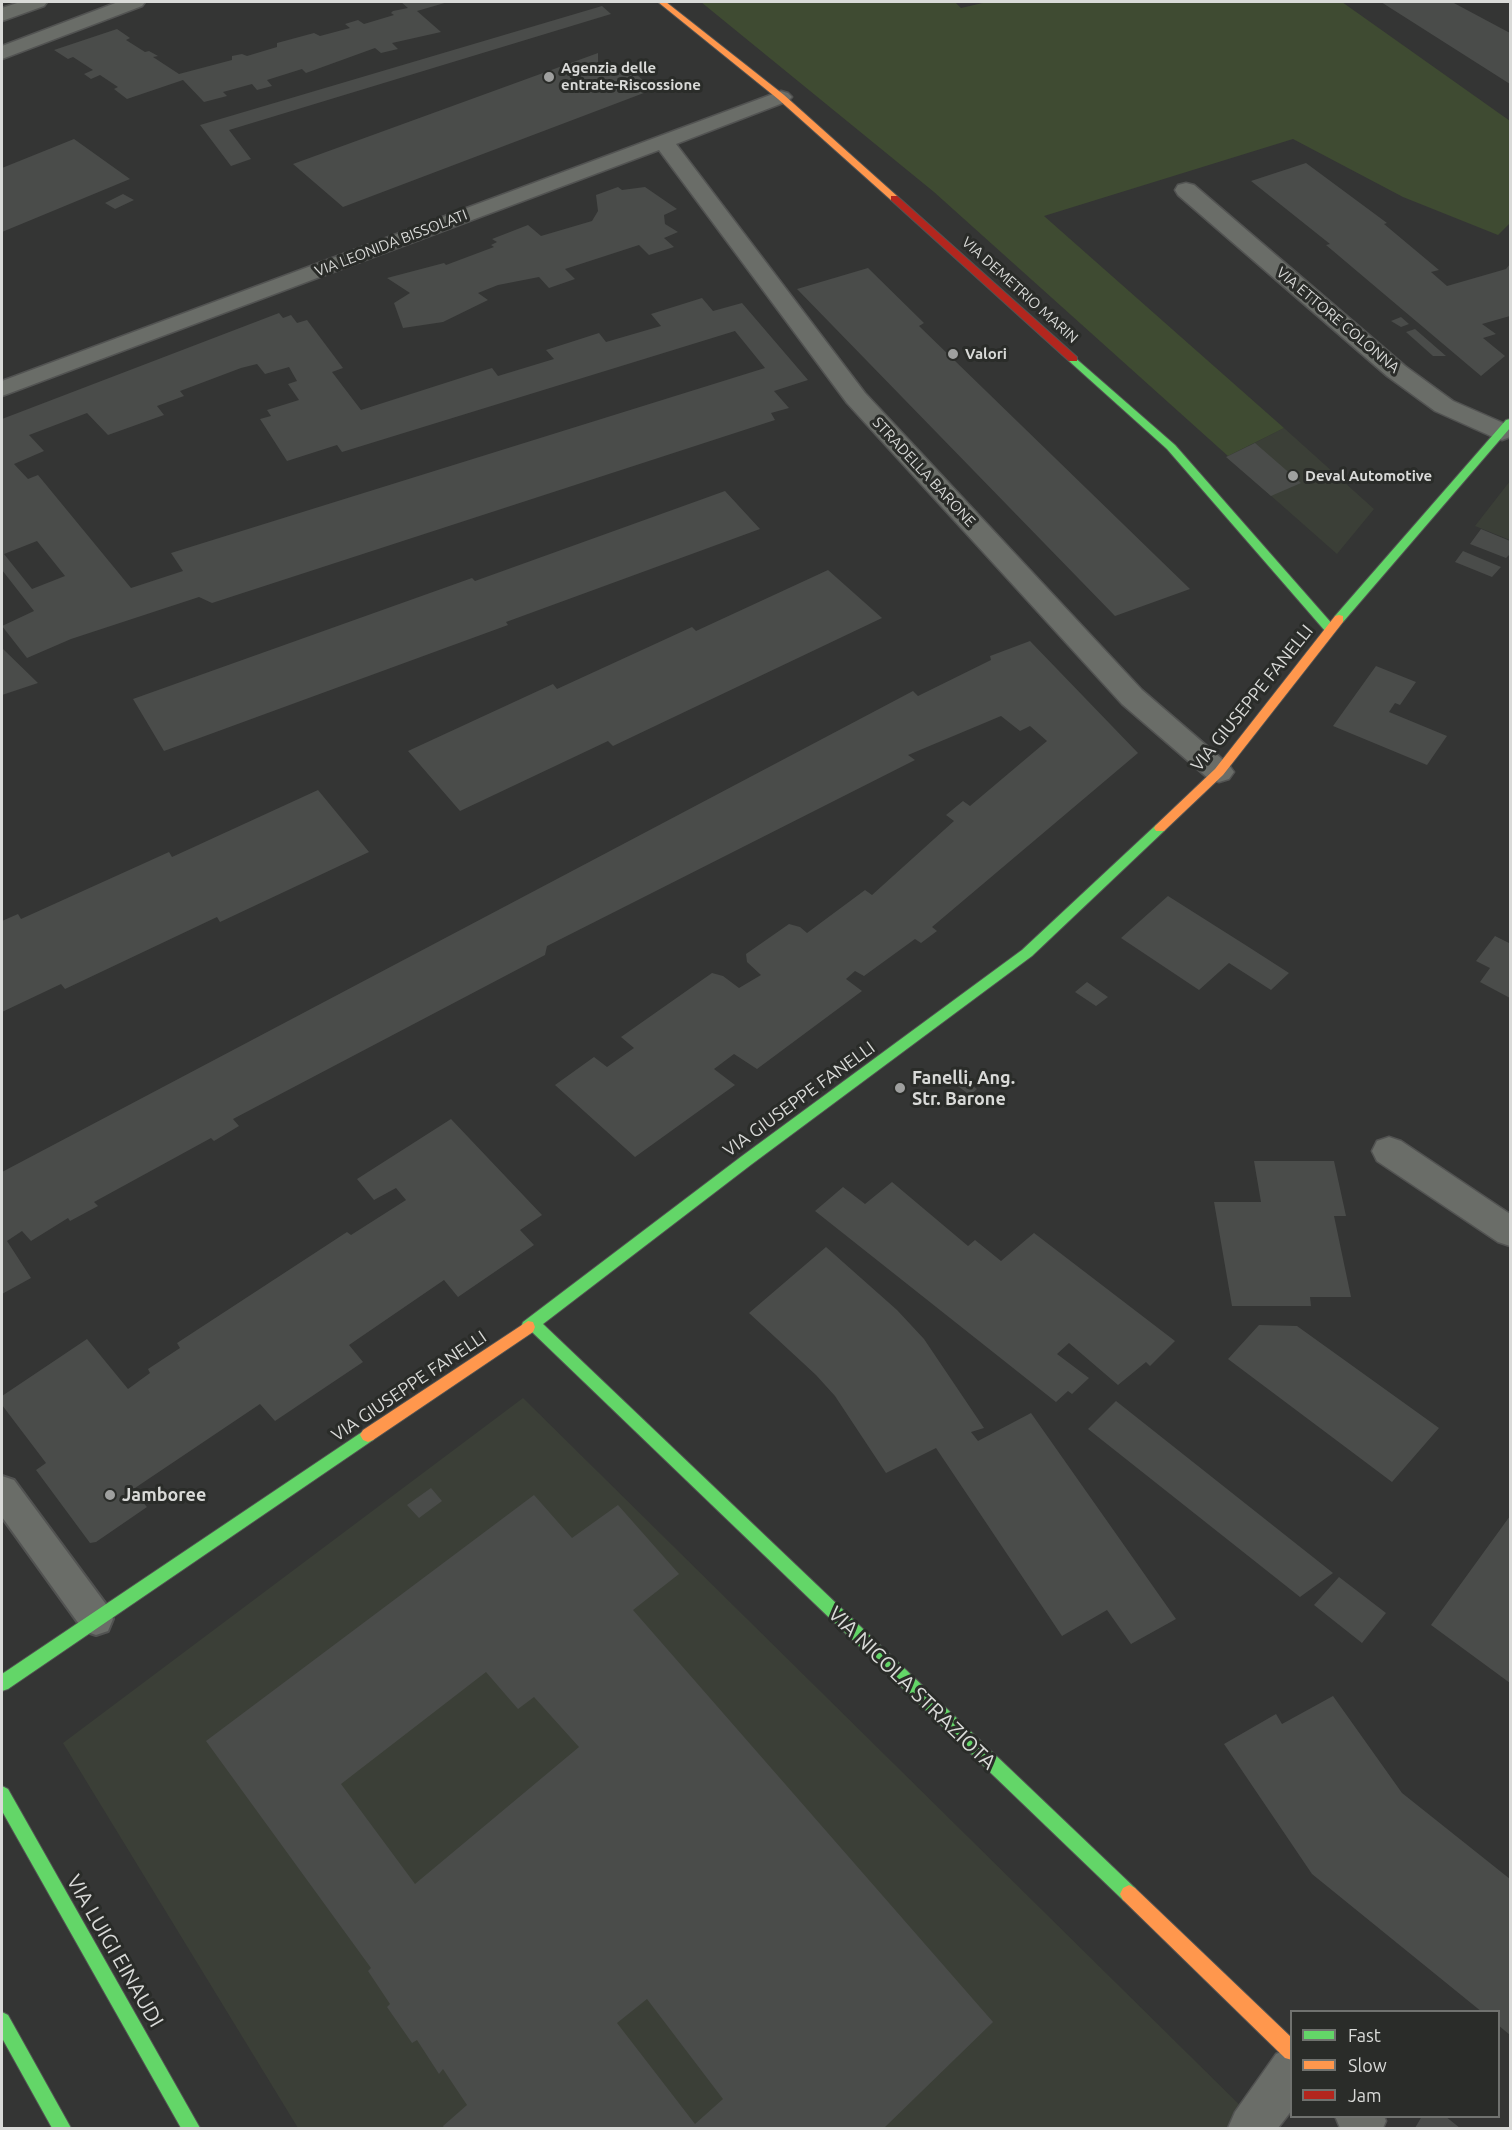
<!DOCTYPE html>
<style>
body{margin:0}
#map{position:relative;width:1512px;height:2130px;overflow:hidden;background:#343534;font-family:Ubuntu,sans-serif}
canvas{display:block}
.frame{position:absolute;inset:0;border:3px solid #d9dad8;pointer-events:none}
.legend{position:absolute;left:1290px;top:2010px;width:210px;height:108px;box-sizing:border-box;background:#2a2c29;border:2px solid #70726f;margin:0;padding:8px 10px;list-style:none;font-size:18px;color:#d9dad8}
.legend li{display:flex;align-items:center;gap:12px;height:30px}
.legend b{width:30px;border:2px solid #70726f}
</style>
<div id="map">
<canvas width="1512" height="2130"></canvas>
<div class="frame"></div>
<ul class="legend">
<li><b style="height:8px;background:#63d668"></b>Fast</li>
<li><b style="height:8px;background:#ff974d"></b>Slow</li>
<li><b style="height:8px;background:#b3261e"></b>Jam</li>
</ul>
</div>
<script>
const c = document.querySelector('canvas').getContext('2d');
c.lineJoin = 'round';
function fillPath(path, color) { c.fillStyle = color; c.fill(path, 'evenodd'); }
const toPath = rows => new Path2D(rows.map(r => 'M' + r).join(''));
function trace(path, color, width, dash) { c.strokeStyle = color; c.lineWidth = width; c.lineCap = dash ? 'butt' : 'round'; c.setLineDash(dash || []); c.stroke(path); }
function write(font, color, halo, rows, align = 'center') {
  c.font = font + ' Ubuntu,sans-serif'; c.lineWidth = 6; c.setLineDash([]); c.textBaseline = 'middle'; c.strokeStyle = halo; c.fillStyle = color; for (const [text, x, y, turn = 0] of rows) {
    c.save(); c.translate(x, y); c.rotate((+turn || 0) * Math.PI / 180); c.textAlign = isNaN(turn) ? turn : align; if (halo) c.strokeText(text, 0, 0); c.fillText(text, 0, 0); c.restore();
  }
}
fillPath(toPath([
 [1284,428,1374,509,1337,554,1227,457],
 [1510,481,1510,540,1475,526],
 [523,1398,1263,2128,298,2128,63,1743]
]), '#3b3f37');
fillPath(toPath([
 [701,2,955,2,961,8,987,2,1342,2,1510,121,1510,223,1498,235,1403,197,1293,139,1044,216,1284,428,1228,456,934,192]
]), '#3f4b32');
fillPath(toPath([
 [401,2,448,2,417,11,441,32,392,43,398,49,381,53,375,48,306,73,302,69,267,80,272,86,257,90,252,84,223,92,227,96,204,102,183,80,127,99,114,89,118,87,100,75,91,79,84,74,93,70,73,57,68,59,54,50,117,29,130,38,126,40,145,52,149,51,158,56,153,57,179,74,232,60,232,56,242,54,247,56,277,47,277,43,314,33,320,36,350,28,345,24,358,20,364,24,394,15,391,13,393,11,408,8],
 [1381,2,1452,2,1510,33,1510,84],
 [602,6,611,14,229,130,251,159,231,166,200,125],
 [598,53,598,68,628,67,652,88,657,88,343,207,293,164],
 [74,139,130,179,2,232,2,168],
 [1306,163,1387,223,1384,224,1439,270,1431,272,1447,286,1506,269,1510,264,1510,316,1482,324,1496,334,1483,338,1505,356,1481,376,1326,245,1330,244,1251,181],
 [618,187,622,190,645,187,677,209,664,215,665,224,678,232,664,238,674,247,649,255,639,245,565,269,575,279,549,288,539,277,498,285,478,293,488,300,443,322,403,328,394,303,410,293,387,278,444,263,446,265,494,247,491,245,497,242,492,239,528,225,541,236,592,221,598,211,596,195],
 [123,194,134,200,115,209,105,203],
 [868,268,924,323,919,326,1190,589,1115,616,797,289],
 [702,298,713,311,742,303,808,380,774,391,789,408,771,413,775,420,212,603,199,597,71,639,27,658,2,626,34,611,2,570,2,419,279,313,283,318,291,315,297,323,307,320,343,368,332,372,361,410,492,368,498,376,554,359,546,350,599,333,606,342,661,326,651,314],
 [735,331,765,368,171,553,183,571,131,588,38,475,28,479,14,464,44,451,29,435,87,413,108,435,164,415,157,406,184,396,180,391,241,368,257,364,265,374,289,367,297,381,288,384,299,400,267,410,271,416,260,419,287,461,337,445,342,452],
 [37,541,65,576,32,589,4,554],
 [1401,317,1409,324,1401,327,1391,321],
 [1415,329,1446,356,1433,356,1406,332],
 [1255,443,1301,483,1271,496,1226,457],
 [725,491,760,529,506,622,508,625,164,751,133,699,472,578,475,581],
 [1481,529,1510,541,1510,554,1506,558,1470,544],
 [1463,551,1501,567,1492,577,1455,562],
 [828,570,882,618,613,746,608,741,460,811,408,751,553,684,557,689,692,627,696,631],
 [1030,641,1138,753,932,927,937,931,921,943,915,939,864,976,855,971,846,979,862,991,757,1069,734,1054,714,1069,735,1085,635,1157,555,1085,594,1057,607,1067,634,1048,621,1037,712,973,723,976,739,988,761,975,747,962,746,954,789,924,800,927,807,933,865,890,872,895,954,821,946,815,963,801,970,806,1047,741,1030,726,1020,731,1001,716,908,755,915,760,547,946,545,955,233,1119,239,1126,214,1141,211,1138,94,1202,98,1206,70,1221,68,1218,31,1241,22,1231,7,1241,31,1278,2,1294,2,1172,913,691,918,696,991,660,990,656],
 [2,648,38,683,2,695],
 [1376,666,1416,682,1400,705,1395,703,1389,712,1447,736,1427,765,1333,726],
 [318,790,369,852,220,922,217,917,65,989,61,984,2,1012,2,921,18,914,21,919,169,852,172,857],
 [1168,896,1247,946,1289,973,1271,990,1229,963,1199,990,1121,938],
 [1495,936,1509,943,1510,940,1510,998,1480,982,1490,968,1476,961],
 [1087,982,1108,997,1096,1006,1075,992],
 [959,1076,977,1089,970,1095,952,1082],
 [451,1119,542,1215,520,1230,534,1245,458,1297,444,1280,349,1345,363,1362,275,1421,260,1404,132,1490,147,1507,96,1542,90,1543,36,1470,46,1463,2,1405,2,1396,87,1339,128,1389,150,1373,148,1369,180,1348,177,1343,347,1232,351,1235,406,1200,396,1188,374,1200,357,1179],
 [1254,1161,1334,1161,1346,1216,1334,1216,1351,1297,1310,1297,1311,1306,1232,1306,1214,1202,1261,1202],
 [892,1182,968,1246,975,1240,1001,1261,1034,1233,1175,1341,1150,1366,1146,1362,1118,1385,1069,1343,1057,1354,1089,1378,1072,1394,1068,1391,1056,1402,815,1211,843,1187,865,1204],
 [826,1247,897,1310,924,1339,984,1428,971,1432,978,1441,1031,1413,1176,1619,1131,1644,1107,1610,1062,1636,936,1448,886,1473,835,1396,816,1375,749,1313],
 [1259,1325,1297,1326,1439,1428,1392,1482,1228,1359],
 [1116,1401,1328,1569,1333,1573,1300,1597,1088,1429],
 [431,1488,442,1501,419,1518,407,1505],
 [534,1495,572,1538,618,1505,679,1574,633,1610,993,2022,884,2128,444,2128,443,2126,467,2105,443,2069,439,2074,417,2040,412,2043,387,2007,390,2004,368,1971,371,1968,206,1741],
 [486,1672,518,1709,534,1697,579,1747,415,1884,341,1784],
 [647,1999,723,2099,695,2124,617,2023],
 [1510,1516,1510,1683,1431,1625],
 [1339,1577,1386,1613,1362,1643,1314,1605],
 [1333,1696,1402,1793,1510,1879,1510,2035,1498,2025,1498,2012,1482,2012,1312,1874,1224,1744,1276,1714,1282,1724],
 [1422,2116,1445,2116,1460,2128,1415,2128]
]), '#4a4c4a');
const lane = toPath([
 [2,1476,14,1480,108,1607,113,1619,108,1631,96,1635,84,1631,2,1517,2,1476]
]);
const street = toPath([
 [20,2,47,2,44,6,2,21,2,8,20,2],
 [118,2,145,2,142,6,2,59,2,46,118,2],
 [781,91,788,93,792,97,788,101,676,144,865,393,1142,690,1229,765,1234,772,1229,779,1219,782,1209,779,1122,704,847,403,659,150,2,396,2,381,781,91],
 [1186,183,1194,185,1405,366,1453,401,1510,426,1510,437,1502,440,1493,437,1435,411,1387,376,1178,195,1175,190,1178,185,1186,183],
 [1389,1137,1401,1141,1510,1214,1510,1246,1498,1242,1377,1161,1372,1151,1377,1141,1389,1137],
 [1292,2048,1292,2110,1278,2128,1228,2128,1235,2112,1276,2054,1292,2048],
 [1335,2116,1384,2116,1386,2121,1383,2128,1340,2128,1335,2116]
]);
const fast = toPath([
 [1073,356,1175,445,1334,626,1334,632,1326,632,1167,449,1069,361,1069,357,1073,356],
 [1510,419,1510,428,1343,622,1335,622,1335,616,1506,420,1510,419],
 [1160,824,1164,825,1166,828,1164,831,1032,956,752,1164,543,1324,1135,1888,1138,1894,1135,1900,1129,1903,1123,1900,532,1332,523,1332,521,1327,523,1322,742,1156,1022,950,1156,825,1160,824],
 [368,1428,373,1430,376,1435,373,1440,8,1689,2,1691,2,1674,368,1428],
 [2,1786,8,1789,200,2128,181,2128,2,1811,2,1786],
 [2,2012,8,2015,71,2128,52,2128,2,2038,2,2012]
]);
const slow = toPath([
 [658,2,666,2,784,95,897,196,897,200,891,200,778,99,658,2],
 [1339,615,1343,616,1343,622,1223,775,1164,831,1156,831,1154,828,1156,825,1215,769,1335,616,1339,615],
 [528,1321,533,1322,535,1327,533,1332,373,1440,368,1442,363,1440,360,1435,363,1430,528,1321],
 [1129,1885,1135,1888,1292,2038,1292,2060,1285,2058,1123,1900,1120,1894,1123,1888,1129,1885]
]);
const jam = toPath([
 [891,196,897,196,1077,357,1077,361,1069,361,891,200,891,196]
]);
trace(lane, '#525352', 4);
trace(street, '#525352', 3);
trace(fast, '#525352', 2);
trace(slow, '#525352', 2);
trace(jam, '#525352', 2);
fillPath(lane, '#6a6d68');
fillPath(street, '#6a6d68');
fillPath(fast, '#63d668');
fillPath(slow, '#ff974d');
fillPath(jam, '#b3261e');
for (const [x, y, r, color] of [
 [549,77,6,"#9fa09f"],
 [953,354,6,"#9fa09f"],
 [1293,476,6,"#9fa09f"],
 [900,1088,6,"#9fa09f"],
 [110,1495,6,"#9fa09f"]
]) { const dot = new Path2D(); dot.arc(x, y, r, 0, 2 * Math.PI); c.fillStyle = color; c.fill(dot); trace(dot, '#2a2c29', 2); }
write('bold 15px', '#d9dad8', '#2a2c29', [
 ["Agenzia delle",561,68],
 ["entrate-Riscossione",561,85],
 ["Valori",965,354],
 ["Deval Automotive",1305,476]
], 'left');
write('15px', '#d9dad8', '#2a2c29', [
 ["VIA LEONIDA BISSOLATI",391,243,-21],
 ["VIA DEMETRIO MARIN",1020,290,42],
 ["VIA ETTORE COLONNA",1338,320,40],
 ["STRADELLA BARONE",924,472,47]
]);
write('18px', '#d9dad8', '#2a2c29', [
 ["VIA GIUSEPPE FANELLI",1252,698,-51],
 ["VIA GIUSEPPE FANELLI",799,1099,-36],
 ["VIA GIUSEPPE FANELLI",409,1386,-34]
]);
write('bold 18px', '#d9dad8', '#2a2c29', [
 ["Fanelli, Ang.",912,1078],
 ["Str. Barone",912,1099],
 ["Jamboree",122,1495]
], 'left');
write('21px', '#d9dad8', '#2a2c29', [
 ["VIA NICOLA STRAZIOTA",912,1688,44],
 ["VIA LUIGI EINAUDI",115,1951,60]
]);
</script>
